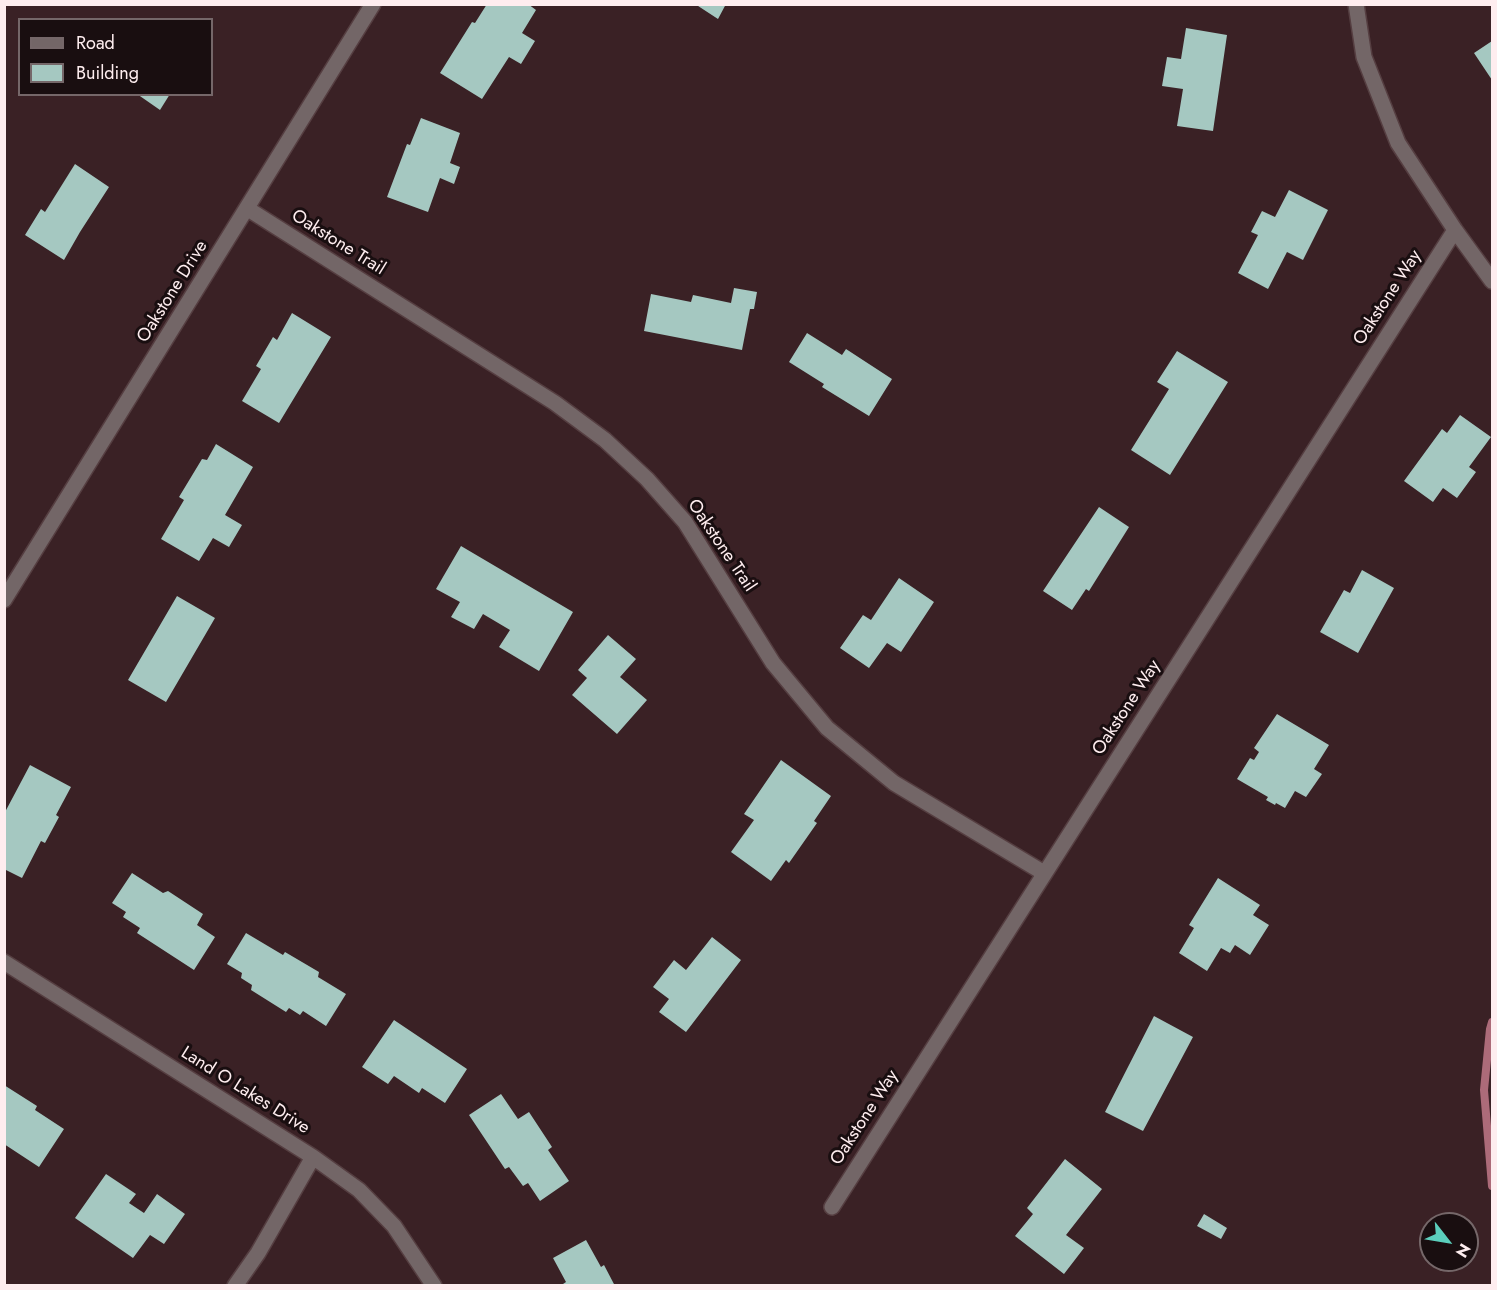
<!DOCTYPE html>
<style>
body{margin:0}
#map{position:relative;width:1497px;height:1290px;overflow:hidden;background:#3a2125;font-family:Jost,sans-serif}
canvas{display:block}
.frame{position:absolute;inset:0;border:6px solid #feedef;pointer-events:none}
.legend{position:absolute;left:18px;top:18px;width:195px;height:78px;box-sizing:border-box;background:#190e10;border:2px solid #756769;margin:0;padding:8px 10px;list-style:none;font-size:18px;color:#feedef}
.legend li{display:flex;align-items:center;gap:12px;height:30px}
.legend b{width:30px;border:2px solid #756769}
.north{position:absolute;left:1419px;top:1212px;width:60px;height:60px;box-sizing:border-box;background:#190e10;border:2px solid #756769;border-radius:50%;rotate:121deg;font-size:16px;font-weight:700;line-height:24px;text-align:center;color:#feedef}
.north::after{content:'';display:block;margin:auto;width:21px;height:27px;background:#5bcebc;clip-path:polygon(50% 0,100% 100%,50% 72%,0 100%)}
</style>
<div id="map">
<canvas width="1497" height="1290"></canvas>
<div class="frame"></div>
<ul class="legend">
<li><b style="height:8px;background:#736667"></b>Road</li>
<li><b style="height:16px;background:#a5c8c1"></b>Building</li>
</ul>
<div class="north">N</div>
</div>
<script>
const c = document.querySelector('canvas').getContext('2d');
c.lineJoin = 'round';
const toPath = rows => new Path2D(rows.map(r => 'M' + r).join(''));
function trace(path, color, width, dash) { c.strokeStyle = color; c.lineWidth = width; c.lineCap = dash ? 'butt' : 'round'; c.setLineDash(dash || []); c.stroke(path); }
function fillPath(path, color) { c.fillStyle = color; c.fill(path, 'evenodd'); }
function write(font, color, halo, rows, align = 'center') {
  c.font = font + ' Jost,sans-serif'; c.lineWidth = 6; c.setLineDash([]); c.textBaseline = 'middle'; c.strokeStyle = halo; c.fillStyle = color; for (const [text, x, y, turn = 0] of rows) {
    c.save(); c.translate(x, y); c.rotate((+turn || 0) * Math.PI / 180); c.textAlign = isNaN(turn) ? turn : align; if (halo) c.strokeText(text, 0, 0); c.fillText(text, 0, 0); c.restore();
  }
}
trace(toPath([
 [1492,1022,1490,1029,1484,1090,1492,1186]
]), '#ac6b79', 8);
fillPath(toPath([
 [487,4,528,4,536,10,522,33,535,41,521,64,509,57,482,99,440,73,472,22,475,23],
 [695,4,726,4,718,19],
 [1186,28,1227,35,1213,131,1177,126,1183,89,1162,86,1167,57,1181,59],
 [1492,41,1492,80,1474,53],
 [137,94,170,94,160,110],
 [421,118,460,133,450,163,460,167,454,184,440,178,428,212,387,197,407,144,410,145],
 [75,164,109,187,80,232,64,260,25,235,41,209,45,212],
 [1289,190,1328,210,1303,260,1287,252,1268,289,1238,273,1258,235,1251,232,1262,211,1275,217],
 [734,288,757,292,754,309,750,309,742,350,644,331,651,294,691,302,693,295,731,303],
 [292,313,331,337,279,423,242,401,261,369,256,366,273,337,277,340],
 [807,333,842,355,846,349,892,379,869,416,822,387,824,384,789,362],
 [1177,351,1228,382,1170,475,1131,450,1169,389,1157,382],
 [1460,415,1491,437,1469,467,1476,472,1457,498,1443,488,1433,502,1404,481,1442,429,1447,433],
 [216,444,253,467,225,515,242,525,229,547,213,538,199,561,161,539,184,500,179,497,202,459,207,460],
 [1099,507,1129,527,1089,591,1086,589,1072,610,1043,591],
 [461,546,573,612,539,671,499,647,510,630,483,614,474,629,451,617,460,602,436,589],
 [1362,570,1394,588,1358,653,1320,632,1344,590,1350,593],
 [899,578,934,602,901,652,887,643,869,668,840,648,863,615,871,620],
 [177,596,215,618,166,702,128,680],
 [608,635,636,659,620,677,647,700,617,734,572,695,587,678,578,670],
 [1277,714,1329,745,1314,769,1322,774,1306,797,1295,791,1285,808,1276,803,1275,805,1266,800,1268,797,1237,779,1250,758,1254,760,1259,752,1254,748],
 [781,760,831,796,814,821,817,823,789,863,786,860,771,881,731,852,754,820,744,814],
 [30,765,71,787,56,815,59,817,45,843,41,841,22,878,4,869,4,814],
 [132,873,163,893,168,891,203,914,197,925,215,937,194,970,137,933,140,928,123,917,126,912,112,903],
 [1218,878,1260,905,1253,915,1269,925,1250,955,1235,945,1230,953,1221,948,1207,971,1179,953,1194,928,1189,925],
 [246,933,283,955,285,952,319,972,318,977,346,994,326,1026,303,1011,300,1015,289,1008,286,1012,251,990,252,985,241,978,242,973,227,964],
 [712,937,741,960,686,1032,659,1012,669,999,653,987,674,960,686,970],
 [1154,1016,1193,1037,1143,1131,1105,1112],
 [394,1020,467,1069,445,1103,422,1088,419,1093,394,1076,388,1084,362,1067],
 [4,1085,37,1106,35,1110,64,1129,39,1167,4,1144],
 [501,1094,518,1119,529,1112,552,1147,548,1150,569,1181,540,1201,528,1183,523,1186,509,1167,505,1169,469,1115],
 [1065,1159,1102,1189,1066,1235,1084,1248,1064,1274,1015,1236,1033,1214,1027,1208],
 [106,1174,136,1194,129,1203,144,1213,157,1194,185,1214,164,1244,150,1235,133,1258,75,1218],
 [1204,1214,1227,1228,1221,1239,1197,1226],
 [586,1240,601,1267,604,1265,615,1286,564,1286,563,1284,566,1282,553,1258]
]), '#a5c8c1');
const minor = toPath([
 [1356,4,1364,57,1398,143,1455,230,1492,281],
 [248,209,555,403,605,440,647,479,685,522,773,663,827,728,894,783,1044,873],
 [4,600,373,4],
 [4,962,313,1157,359,1190,394,1226,434,1286],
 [832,1207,1455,230],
 [235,1286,258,1253,313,1157]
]);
trace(minor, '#553e41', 18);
trace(minor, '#736667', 15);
write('18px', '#feedef', '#190e10', [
 ["Oakstone Trail",338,243,32],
 ["Oakstone Drive",173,292,-58],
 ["Oakstone Way",1388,298,-57],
 ["Oakstone Trail",721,546,56],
 ["Oakstone Way",1127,708,-57],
 ["Land O Lakes Drive",245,1091,32],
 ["Oakstone Way",865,1118,-57]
]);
</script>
